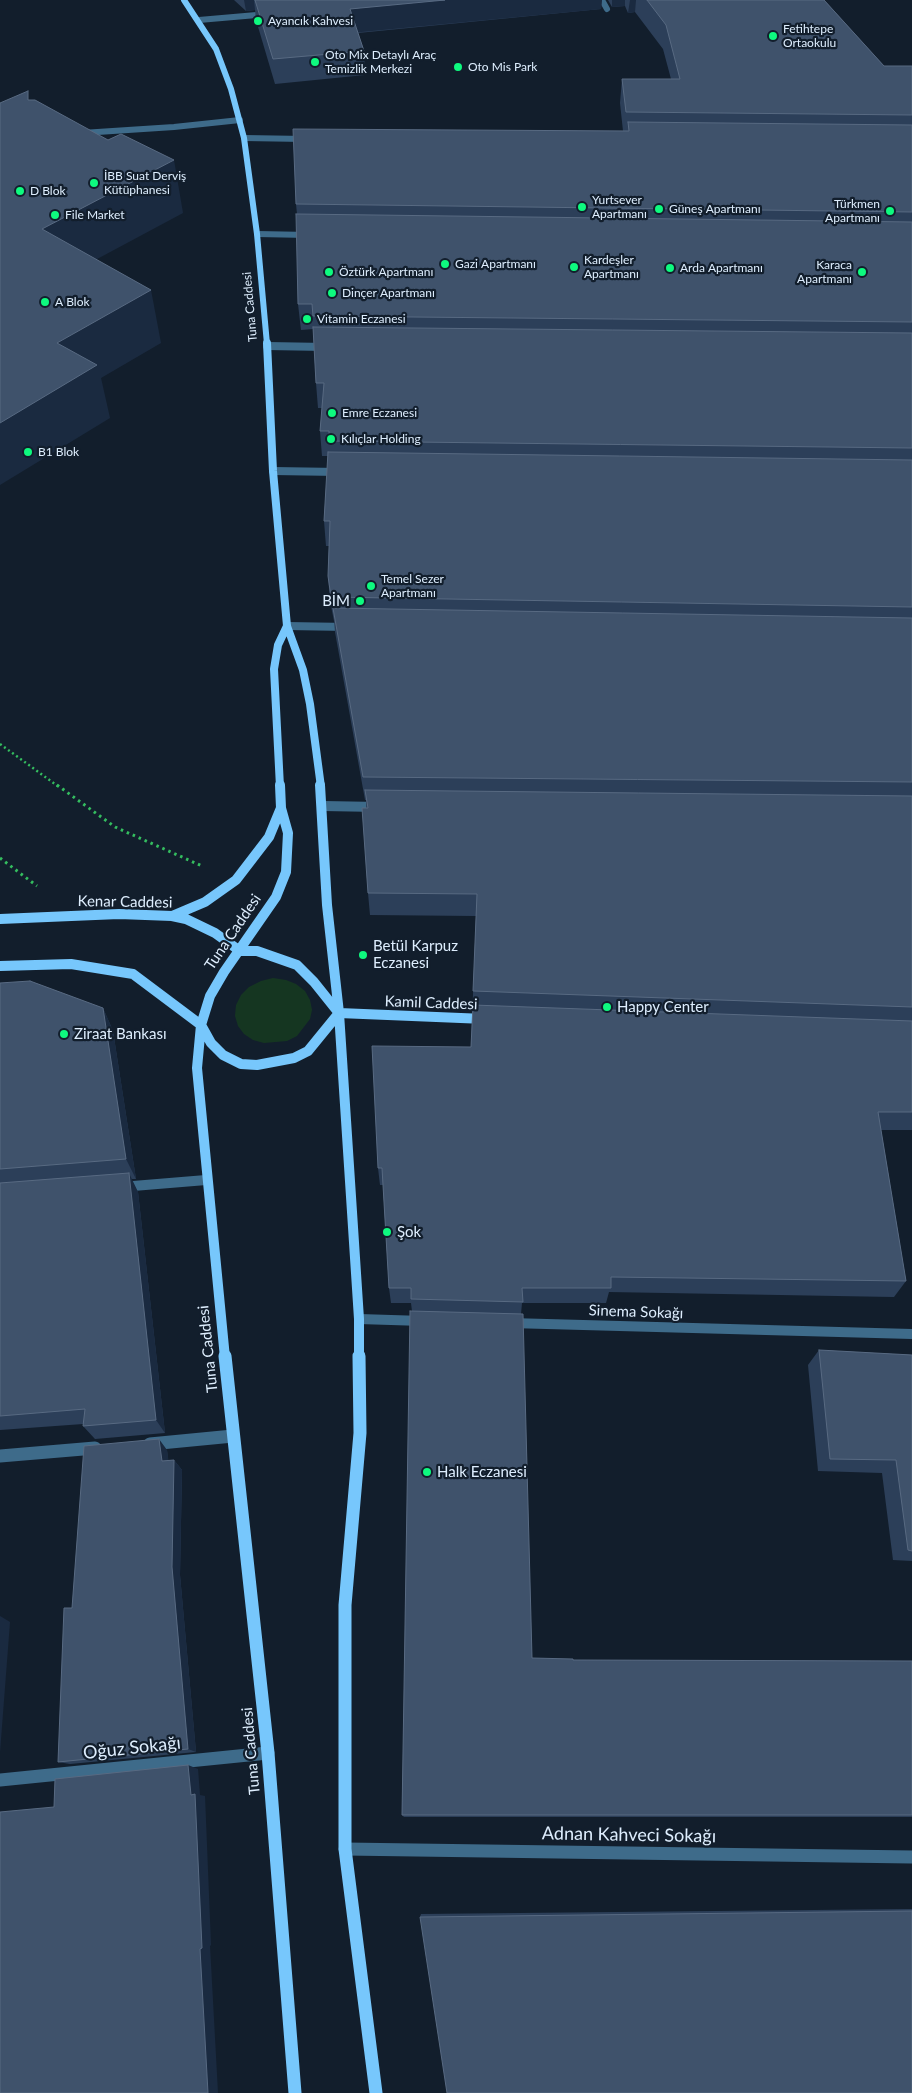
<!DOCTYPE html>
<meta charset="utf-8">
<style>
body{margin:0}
canvas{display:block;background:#121e2c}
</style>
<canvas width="912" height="2093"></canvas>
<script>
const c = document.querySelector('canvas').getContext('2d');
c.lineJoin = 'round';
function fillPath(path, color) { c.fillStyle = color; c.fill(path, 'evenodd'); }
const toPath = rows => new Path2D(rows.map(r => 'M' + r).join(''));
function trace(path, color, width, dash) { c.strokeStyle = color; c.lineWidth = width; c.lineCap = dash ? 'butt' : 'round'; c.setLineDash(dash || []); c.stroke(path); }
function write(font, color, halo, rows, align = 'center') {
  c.font = font + ' Lato,sans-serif'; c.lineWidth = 4.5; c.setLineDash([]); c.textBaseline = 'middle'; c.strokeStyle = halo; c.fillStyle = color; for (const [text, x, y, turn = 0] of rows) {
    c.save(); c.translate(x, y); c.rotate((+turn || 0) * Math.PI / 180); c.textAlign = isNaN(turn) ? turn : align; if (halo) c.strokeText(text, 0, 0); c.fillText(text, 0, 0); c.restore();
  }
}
fillPath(toPath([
 [273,978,286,980,296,984,305,991,310,1000,312,1010,310,1019,297,1036,287,1041,264,1043,253,1040,244,1034,238,1026,235,1016,236,1005,241,995,249,987,261,981]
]), '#153621');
trace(toPath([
 [0,744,59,787]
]), '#34bd5f', 2.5, [2, 3]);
trace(toPath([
 [57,785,115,827,202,866],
 [0,858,37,886]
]), '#34bd5f', 3, [2.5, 4]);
trace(toPath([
 [602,0,607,9],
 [199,20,268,14],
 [82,133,174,127,240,120],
 [244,138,305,139],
 [257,234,309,235]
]), '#3e6b8a', 6);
trace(toPath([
 [267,346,326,347],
 [273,471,339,472],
 [287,626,348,627]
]), '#3e6b8a', 8);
trace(toPath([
 [323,806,379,807],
 [121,1187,206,1180],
 [359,1319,423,1321],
 [510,1323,912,1334]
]), '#3e6b8a', 10);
trace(toPath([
 [150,1444,233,1436],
 [0,1456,95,1448],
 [0,1780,268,1753],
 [345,1849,912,1857]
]), '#3e6b8a', 13);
trace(toPath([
 [184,0,216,49,231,89,244,138,257,234,267,344]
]), '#77c7fc', 6);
trace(toPath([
 [267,343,273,471,287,626,303,670,310,704,321,787],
 [280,787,274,669,278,645,287,626]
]), '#77c7fc', 8);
trace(toPath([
 [320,785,327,905,339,1013,359,1319,359,1358],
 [172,916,205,902,236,880,269,837,281,808],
 [0,919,119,914,172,916,186,919,215,933,240,951],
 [240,951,257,951,297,965,314,982,338,1012],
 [0,966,71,964,133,974,201,1025,211,1043,223,1055,241,1064,257,1065,294,1058,308,1051,339,1013],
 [339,1013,485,1019],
 [225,1358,197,1068,201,1025,210,996,224,972,276,897,286,872,288,833,281,808,280,785]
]), '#77c7fc', 10);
trace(toPath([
 [225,1356,268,1753,295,2093],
 [359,1356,360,1433,345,1605,345,1849,376,2093]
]), '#77c7fc', 13);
fillPath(toPath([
 [234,0,602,0,601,9,358,33,364,51,365,75,275,84,256,20,255,10,246,11],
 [608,0,824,0,884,66,912,66,912,1130,881,1130,906,1281,894,1297,609,1292,606,1303,522,1303,521,1314,532,1658,573,1660,912,1661,912,1817,404,1817,402,1815,412,1311,411,1303,391,1303,389,1288,383,1185,380,1185,378,1168,471,1047,476,916,370,915,368,893,366,800,365,800,335,632,334,621,330,601,328,576,329,546,326,546,324,521,328,456,322,456,320,431,322,408,318,408,316,383,313,329,301,330,298,304,297,214,296,204,623,131,620,103,622,79,671,79,663,49,635,12,628,13,625,6,612,7],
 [0,983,103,1008,113,1031,136,1179,131,1179,138,1192,165,1433,95,1439,83,1426,83,1424,0,1430],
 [819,1350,912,1355,912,1561,893,1560,882,1473,818,1471,808,1365],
 [167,1450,168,1460,174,1460,182,1470,180,1575,196,1752,70,1764,58,1762,72,1608],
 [912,1909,912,2093,420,1917,421,1914]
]), '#2c3f59');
fillPath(toPath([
 [244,0,254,0,255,10,246,11],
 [445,0,602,0,601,9,351,33,350,9],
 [612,0,625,0,625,6,612,7],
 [630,0,636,0,635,12,628,13],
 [174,160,183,213,56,281,42,229],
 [151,290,161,343,101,378,110,418,0,485,0,423,57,343],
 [103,1008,113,1031,136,1179,126,1159],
 [129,1173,138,1192,165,1433,156,1420],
 [159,1439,167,1450,170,1471,162,1461],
 [174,1460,182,1470,180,1575,196,1752,188,1749,172,1567],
 [0,1616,10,1622,0,1752],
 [188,1765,198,1769,200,1795,205,1796,211,1945,210,1946,218,2093,208,2093]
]), '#1a2a40');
const building = toPath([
 [255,0,445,0,350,9,364,51,273,59,255,0],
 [647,0,824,0,884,66,912,66,912,115,626,112,622,79,680,79,666,25,647,0],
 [28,91,28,100,35,100,108,140,121,134,174,160,42,229,151,290,57,343,97,365,0,423,0,103,28,91],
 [628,122,912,125,912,212,296,204,293,129,629,131,628,122],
 [296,214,912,222,912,322,313,316,312,304,298,304,296,214],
 [313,327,912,333,912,448,329,441,329,431,320,431,324,383,316,383,313,327],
 [328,452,912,460,912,607,331,597,328,576,330,521,324,521,328,452],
 [333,608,912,618,912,782,363,777,333,608],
 [365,790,912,796,912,1007,473,991,477,894,368,893,362,808,368,808,365,790],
 [30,981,103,1008,126,1159,0,1169,0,983,30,981],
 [473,1005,912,1021,912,1112,878,1112,906,1281,611,1277,611,1288,522,1288,523,1302,411,1299,411,1288,389,1288,382,1168,378,1168,372,1046,471,1047,473,1005],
 [129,1173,156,1420,83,1426,85,1409,0,1416,0,1183,129,1173],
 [410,1311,523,1314,532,1658,573,1659,573,1660,912,1661,912,1815,402,1815,410,1311],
 [819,1350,912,1355,912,1551,908,1550,896,1460,830,1459,819,1350],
 [159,1439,162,1461,174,1460,172,1567,188,1749,58,1762,64,1608,72,1608,84,1446,159,1439],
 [188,1765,191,1795,195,1794,202,1948,200,1949,208,2093,0,2093,0,1812,54,1807,55,1779,188,1765],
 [912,1911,912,2093,447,2093,420,1917,912,1911]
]);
fillPath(building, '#3f526b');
trace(building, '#586a82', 1);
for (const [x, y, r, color] of [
 [258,21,5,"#0efa7f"],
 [773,36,5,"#0efa7f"],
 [315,62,5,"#0efa7f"],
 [458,67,5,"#0efa7f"],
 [94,183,5,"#0efa7f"],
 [20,191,5,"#0efa7f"],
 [582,207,5,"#0efa7f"],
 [659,209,5,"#0efa7f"],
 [890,211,5,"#0efa7f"],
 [55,215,5,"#0efa7f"],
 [445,264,5,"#0efa7f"],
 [574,267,5,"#0efa7f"],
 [670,268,5,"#0efa7f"],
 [329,272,5,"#0efa7f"],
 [862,272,5,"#0efa7f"],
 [332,293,5,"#0efa7f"],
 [45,302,5,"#0efa7f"],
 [307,319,5,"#0efa7f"],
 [332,413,5,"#0efa7f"],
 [331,439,5,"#0efa7f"],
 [28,452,5,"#0efa7f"],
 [371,586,5,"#0efa7f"],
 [360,601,5,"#0efa7f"],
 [363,955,5,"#0efa7f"],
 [607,1007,5,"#0efa7f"],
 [64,1034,5,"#0efa7f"],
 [387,1232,5,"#0efa7f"],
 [427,1472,5,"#0efa7f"]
]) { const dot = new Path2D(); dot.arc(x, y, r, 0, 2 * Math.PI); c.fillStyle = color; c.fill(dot); trace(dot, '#121e2c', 2); }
write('12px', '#deeefe', '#121e2c', [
 ["Ayancık Kahvesi",268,21],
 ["Fetihtepe",783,29],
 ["Ortaokulu",783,43],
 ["Oto Mix Detaylı Araç",325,55],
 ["Temizlik Merkezi",325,69],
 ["Oto Mis Park",468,67],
 ["İBB Suat Derviş",104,176],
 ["Kütüphanesi",104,190],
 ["D Blok",30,191],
 ["Yurtsever",592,200],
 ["Apartmanı",592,214],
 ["Türkmen",880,204,"right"],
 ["Apartmanı",880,218,"right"],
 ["Güneş Apartmanı",669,209],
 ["File Market",65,215],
 ["Kardeşler",584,260],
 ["Apartmanı",584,274],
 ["Gazi Apartmanı",455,264],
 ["Karaca",852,265,"right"],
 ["Apartmanı",852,279,"right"],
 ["Arda Apartmanı",680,268],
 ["Öztürk Apartmanı",339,272],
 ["Dinçer Apartmanı",342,293],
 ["A Blok",55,302],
 ["Vitamin Eczanesi",317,319],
 ["Emre Eczanesi",342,413],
 ["Kılıçlar Holding",341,439],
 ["B1 Blok",38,452],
 ["Temel Sezer",381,579],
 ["Apartmanı",381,593]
], 'left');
write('12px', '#deeefe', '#121e2c', [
 ["Tuna Caddesi",250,307,-95]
]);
write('15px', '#deeefe', '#121e2c', [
 ["BİM",350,601,"right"],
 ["Betül Karpuz",373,946],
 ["Eczanesi",373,963],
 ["Happy Center",617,1007],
 ["Ziraat Bankası",74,1034],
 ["Şok",397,1232],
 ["Halk Eczanesi",437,1472]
], 'left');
write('15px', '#deeefe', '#121e2c', [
 ["Kenar Caddesi",125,902,1],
 ["Tuna Caddesi",233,932,-56],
 ["Kamil Caddesi",431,1003,2],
 ["Sinema Sokağı",636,1312,2],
 ["Tuna Caddesi",208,1349,-96],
 ["Tuna Caddesi",251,1751,-95]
]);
write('18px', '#deeefe', '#121e2c', [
 ["Oğuz Sokağı",132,1748,-6],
 ["Adnan Kahveci Sokağı",629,1835,1]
]);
</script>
